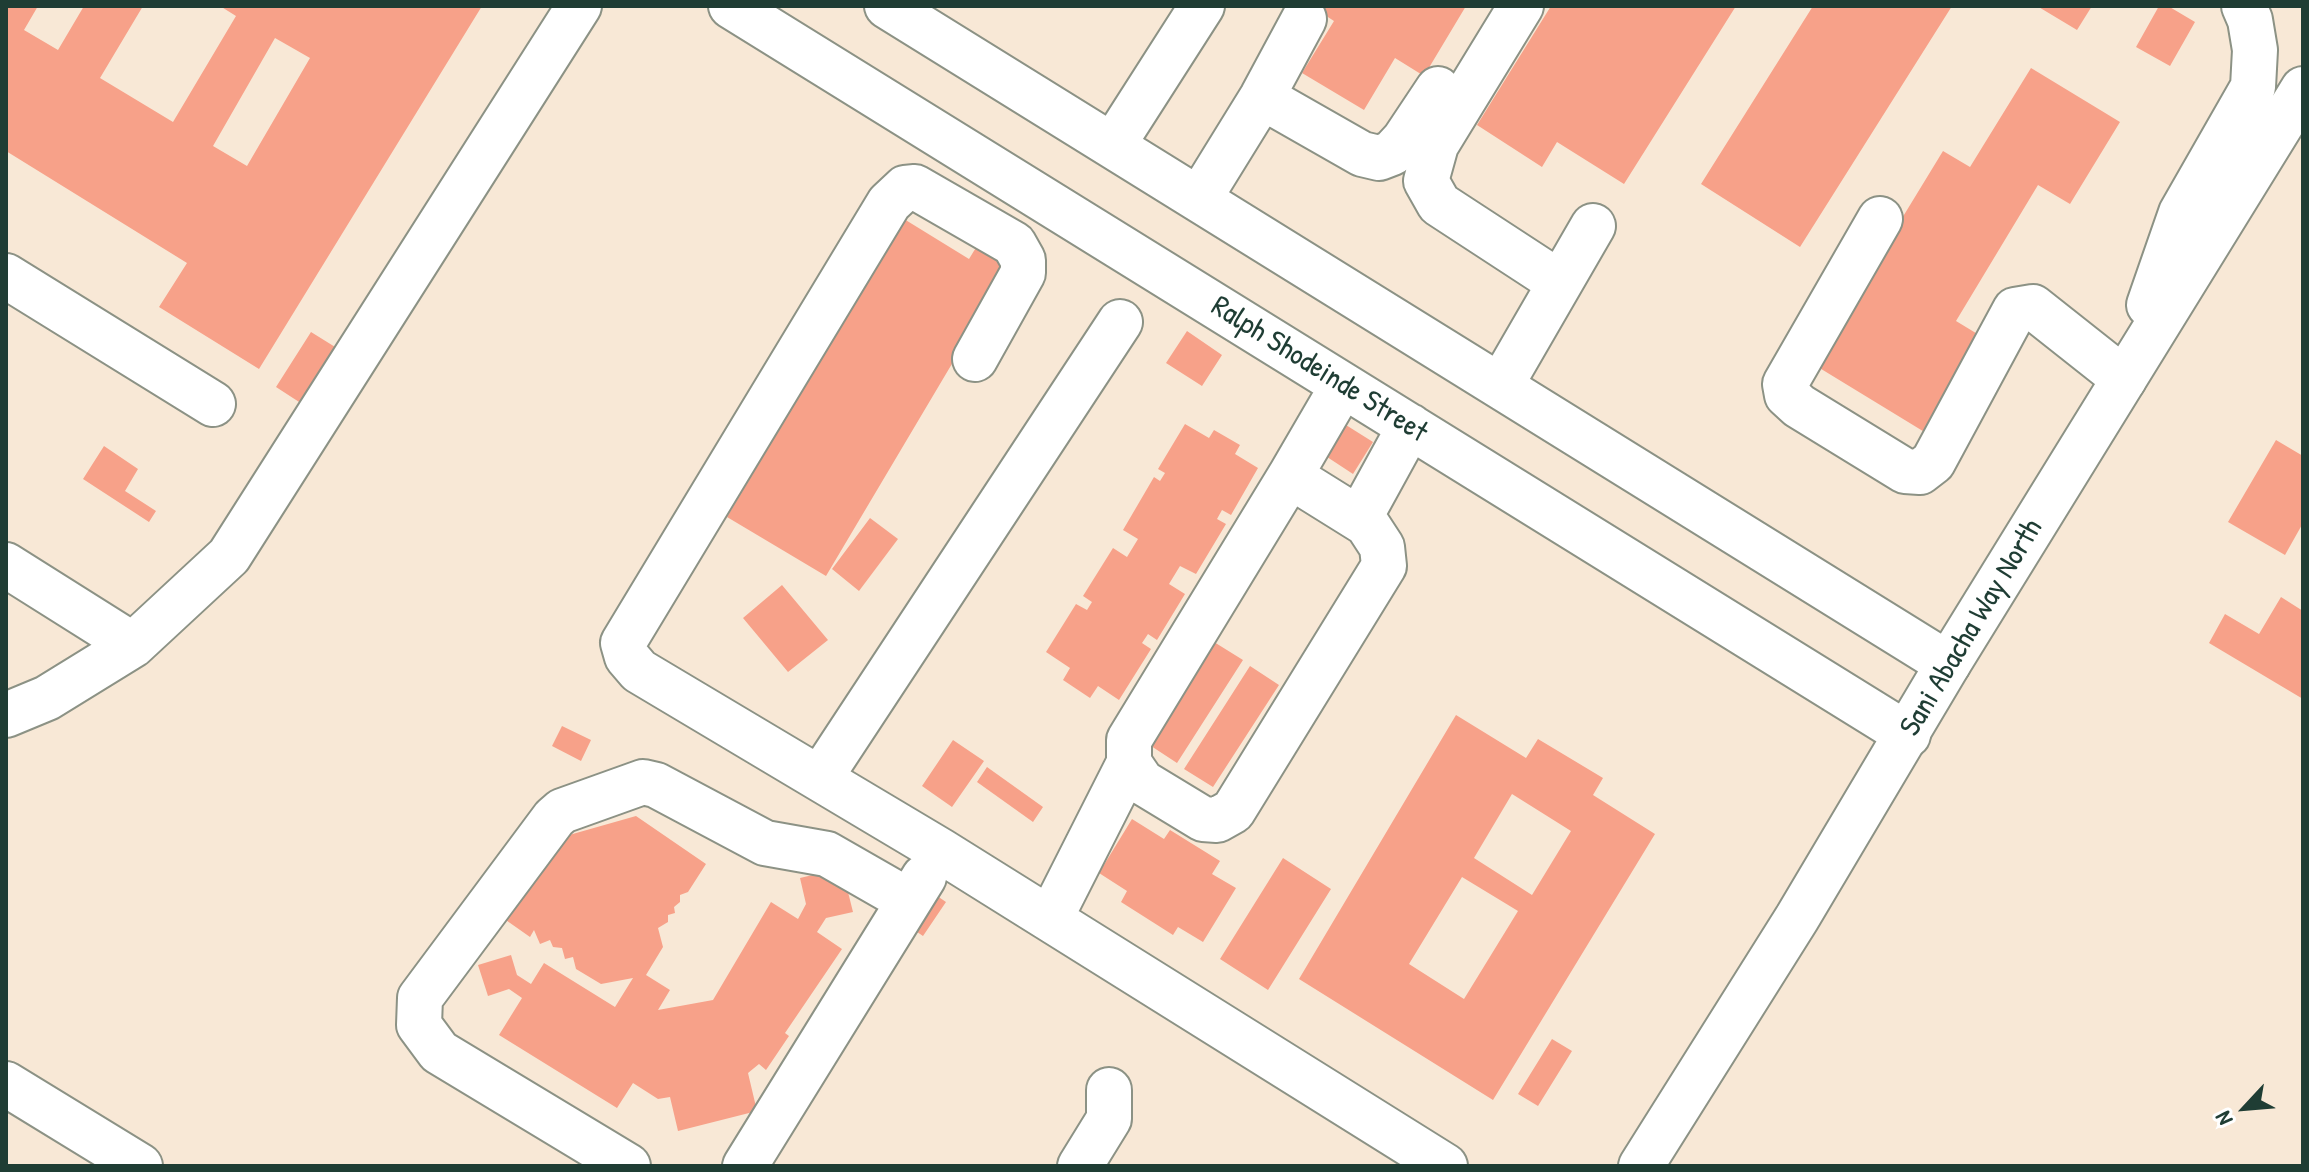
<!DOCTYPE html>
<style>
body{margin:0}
#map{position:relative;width:2309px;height:1172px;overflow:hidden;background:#f8e8d6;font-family:"Patrick Hand",sans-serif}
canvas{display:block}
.frame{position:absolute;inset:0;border:8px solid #1f3d34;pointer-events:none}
.north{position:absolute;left:2205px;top:1068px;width:80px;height:80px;-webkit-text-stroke:6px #fff;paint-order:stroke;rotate:244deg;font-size:22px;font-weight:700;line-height:32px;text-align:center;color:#1f3d34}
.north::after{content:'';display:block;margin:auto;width:28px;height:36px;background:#1f3d34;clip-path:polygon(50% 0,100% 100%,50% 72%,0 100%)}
</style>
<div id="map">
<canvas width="2309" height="1172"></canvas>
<div class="frame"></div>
<div class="north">N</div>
</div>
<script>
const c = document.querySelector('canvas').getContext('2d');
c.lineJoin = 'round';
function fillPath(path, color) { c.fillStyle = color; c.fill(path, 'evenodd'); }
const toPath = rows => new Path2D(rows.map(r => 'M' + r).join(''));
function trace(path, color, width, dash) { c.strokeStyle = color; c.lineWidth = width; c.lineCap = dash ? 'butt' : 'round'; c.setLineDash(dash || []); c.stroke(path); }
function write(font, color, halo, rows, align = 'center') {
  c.font = font + ' "Patrick Hand",sans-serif'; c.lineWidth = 6; c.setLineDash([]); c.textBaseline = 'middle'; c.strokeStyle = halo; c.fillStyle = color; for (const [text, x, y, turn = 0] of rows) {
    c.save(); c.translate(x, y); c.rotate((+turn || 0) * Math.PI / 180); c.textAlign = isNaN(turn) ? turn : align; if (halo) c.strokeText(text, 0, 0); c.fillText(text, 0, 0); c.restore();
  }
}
fillPath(toPath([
 [6,6,38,6,24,30,58,50,84,6,143,6,100,78,173,122,236,16,220,6,482,6,259,369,159,307,187,263,6,151],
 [275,38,310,58,247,166,213,146],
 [1311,6,1466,6,1424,76,1395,58,1364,110,1302,73,1334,21],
 [1551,6,1736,6,1624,184,1557,142,1542,167,1477,125],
 [1813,6,1952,6,1800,247,1701,184],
 [2037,6,2092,6,2077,30],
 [2159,6,2168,6,2195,22,2170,66,2136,47],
 [2031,68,2120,122,2070,204,2038,185,1956,321,1989,341,1931,436,1813,364,1943,151,1970,167],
 [904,219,969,259,980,241,1013,261,826,576,727,517],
 [1187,331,1222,355,1202,386,1166,363],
 [311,332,348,355,313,411,276,387],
 [1338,420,1373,442,1353,474,1318,451],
 [1185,424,1209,438,1214,430,1240,445,1235,454,1258,468,1231,515,1222,510,1217,519,1226,524,1196,574,1180,566,1169,584,1185,594,1157,640,1148,634,1142,643,1151,649,1119,700,1098,686,1090,698,1063,680,1070,668,1046,652,1076,604,1087,610,1092,602,1083,596,1113,548,1127,557,1138,539,1123,530,1154,477,1160,481,1165,473,1158,469],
 [2276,440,2303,456,2303,523,2285,555,2228,522],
 [104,446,138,469,125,491,156,511,149,522,83,479],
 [870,518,898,539,859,591,832,569],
 [782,585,828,640,788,672,743,618],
 [2281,597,2303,611,2303,699,2209,643,2225,614,2259,634],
 [1214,642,1243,660,1177,763,1148,744],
 [1250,666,1279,685,1213,787,1184,769],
 [1456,715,1526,758,1538,739,1603,778,1593,795,1655,834,1493,1100,1299,979],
 [1512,794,1571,831,1532,895,1474,858],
 [1462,877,1518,911,1464,999,1409,964],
 [562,726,591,740,581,761,552,746],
 [953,740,984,761,952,807,922,786],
 [987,767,1043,807,1033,822,977,782],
 [636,816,706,864,688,892,680,895,680,902,674,907,675,913,668,915,668,922,658,928,663,947,646,975,670,990,658,1010,713,1000,771,902,798,919,806,904,800,878,842,868,853,912,826,918,817,932,842,949,785,1033,789,1036,766,1070,759,1064,748,1073,757,1111,678,1131,670,1097,658,1099,633,1083,617,1108,499,1035,522,998,509,989,488,996,478,965,511,955,517,975,531,984,544,963,615,1007,633,978,601,984,576,969,573,957,565,959,562,948,553,947,550,940,540,944,534,930,530,937,493,911,541,843],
 [1132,819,1164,839,1170,830,1220,861,1212,874,1236,888,1203,942,1178,927,1173,935,1121,902,1127,891,1099,873],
 [1283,858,1331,889,1268,990,1220,959],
 [921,885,946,902,923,936,898,919],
 [1552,1039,1572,1051,1538,1106,1518,1094]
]), '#f7a189');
const minor = toPath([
 [731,6,1908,735],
 [887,6,1948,664],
 [1521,6,1436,145,1426,181,1439,204,1560,283],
 [1262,97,1362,154,1379,158,1392,153,1404,140,1438,89],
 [1113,145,1202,6],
 [1199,199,1262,97,1304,19],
 [1880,219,1785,384,1787,395,1799,406,1905,471,1920,472,1933,462,2015,310,2033,307,2124,379],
 [6,276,213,404],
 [975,359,1023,273,1023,260,1014,244,915,187,905,188,889,203,623,643,627,657,639,671,941,851,1445,1166],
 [1501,385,1593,226],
 [1290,476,1367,524,1382,547,1384,566,1233,811,1217,820,1203,819,1142,782,1129,763,1129,740,1290,476],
 [1290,476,1343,385],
 [1359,519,1410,426],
 [6,565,133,645],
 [6,715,47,698,133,645,229,556,579,6],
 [820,778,1120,322],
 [1050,919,1129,763],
 [628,1166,439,1052,419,1025,420,998,554,818,562,811,643,782,656,785,765,843,827,854,909,901],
 [745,1166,924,877],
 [1080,1166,1109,1119,1109,1090]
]);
const major = toPath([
 [6,1084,140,1166]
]);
const highway = toPath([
 [2149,305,2181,213,2253,87,2255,50,2250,20,2244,6],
 [1641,1166,1797,918,1948,664,2303,89]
]);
trace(minor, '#8c9285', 48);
trace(major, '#8c9285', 48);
trace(highway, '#8c9285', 48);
trace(minor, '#fff', 44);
trace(major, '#fff', 44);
trace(highway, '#fff', 44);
write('30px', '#1f3d34', '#fff', [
 ["Ralph Shodeinde Street",1319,370,32],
 ["Sani Abacha Way North",1972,628,-59]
]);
</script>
